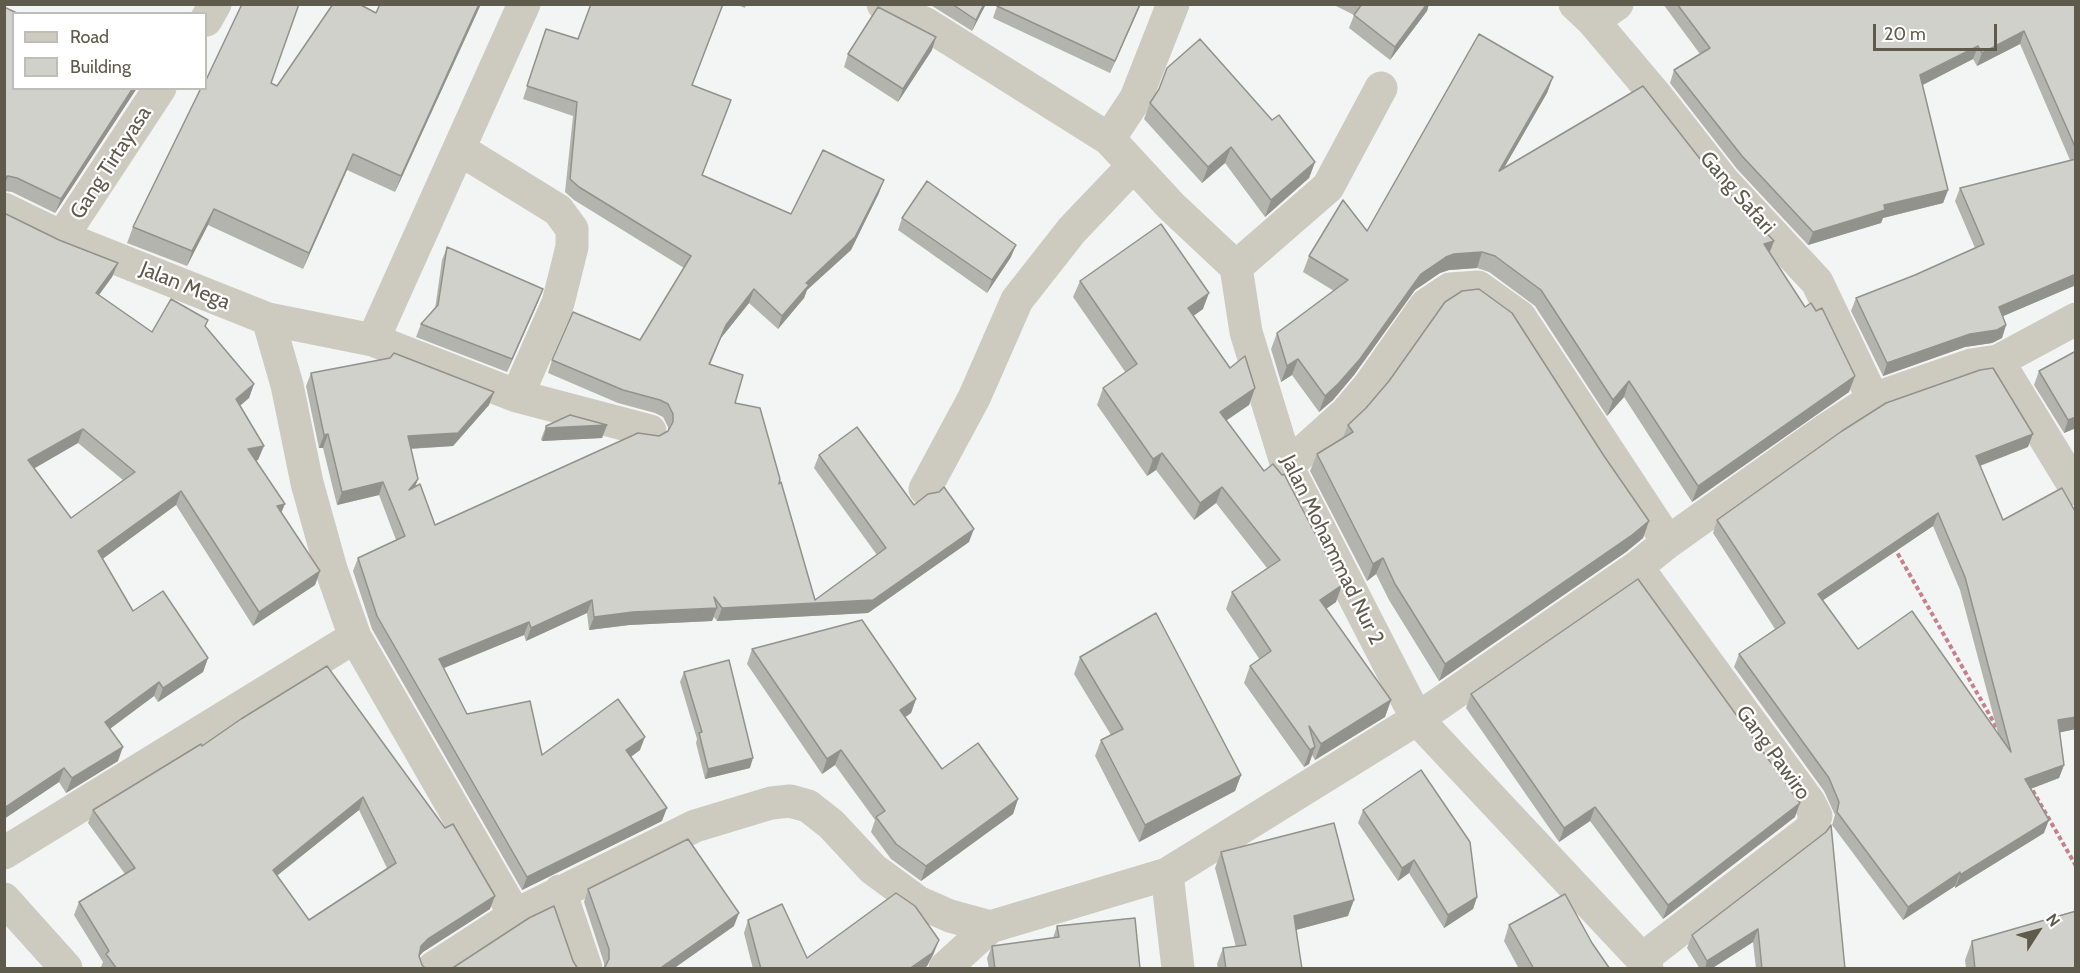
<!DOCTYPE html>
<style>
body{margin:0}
#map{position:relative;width:2080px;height:973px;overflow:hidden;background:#f3f4f4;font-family:Cabin,sans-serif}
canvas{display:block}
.frame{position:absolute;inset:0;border:6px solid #5e5b4c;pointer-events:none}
.legend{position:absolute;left:12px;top:12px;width:195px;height:78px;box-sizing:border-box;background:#fff;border:2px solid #bfbdb7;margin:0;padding:8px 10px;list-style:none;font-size:18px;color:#5e5b4c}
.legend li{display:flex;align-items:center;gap:12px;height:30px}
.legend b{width:30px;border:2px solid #bfbdb7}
.north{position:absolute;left:2008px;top:901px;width:60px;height:60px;-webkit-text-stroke:4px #fff;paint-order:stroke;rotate:54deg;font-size:16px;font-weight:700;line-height:24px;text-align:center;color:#5e5b4c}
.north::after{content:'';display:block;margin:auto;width:21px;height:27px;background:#5e5b4c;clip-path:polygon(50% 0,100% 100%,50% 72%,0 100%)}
.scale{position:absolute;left:1873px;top:24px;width:124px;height:27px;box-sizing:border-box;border:3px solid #5e5b4c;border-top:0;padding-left:8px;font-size:18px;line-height:21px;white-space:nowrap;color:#5e5b4c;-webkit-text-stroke:4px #fff;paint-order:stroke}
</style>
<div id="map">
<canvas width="2080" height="973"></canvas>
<div class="frame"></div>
<ul class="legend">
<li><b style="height:8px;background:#cdcbc0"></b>Road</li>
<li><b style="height:16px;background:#d0d1ca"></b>Building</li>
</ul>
<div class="north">N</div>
<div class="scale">20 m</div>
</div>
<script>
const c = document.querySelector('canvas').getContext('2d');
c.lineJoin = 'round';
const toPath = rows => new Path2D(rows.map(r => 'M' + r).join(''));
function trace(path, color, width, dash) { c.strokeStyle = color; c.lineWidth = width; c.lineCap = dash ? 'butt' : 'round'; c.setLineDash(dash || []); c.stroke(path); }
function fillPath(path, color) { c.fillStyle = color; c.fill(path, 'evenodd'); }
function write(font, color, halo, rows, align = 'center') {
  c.font = font + ' Cabin,sans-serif'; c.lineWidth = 4.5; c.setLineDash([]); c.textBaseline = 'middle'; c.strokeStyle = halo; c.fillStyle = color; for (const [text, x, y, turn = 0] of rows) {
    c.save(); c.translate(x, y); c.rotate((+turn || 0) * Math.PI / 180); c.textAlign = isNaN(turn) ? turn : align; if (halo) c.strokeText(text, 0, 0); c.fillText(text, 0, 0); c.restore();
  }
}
trace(toPath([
 [1894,547,1997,728],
 [2029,784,2076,866]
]), '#c7818d', 4, [4.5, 3]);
trace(toPath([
 [883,4,926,24,1109,139,1171,206,1236,267,1246,332,1287,466,1417,719,1642,959,1647,968],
 [1575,4,1593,21,1658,98,1723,181,1817,282,1873,399],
 [206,20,215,4],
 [1593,21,1617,4],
 [1109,139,1136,98,1173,4],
 [459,149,558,210,572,229,572,247,558,303,517,396],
 [4,209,62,237,268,319,373,340,517,396,650,431],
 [62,237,160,88],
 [1236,267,1328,187,1381,88],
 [268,319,287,385,307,483,331,569,355,637,515,915],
 [373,340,524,4],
 [1998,361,2076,319],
 [1287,466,1346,413,1369,386,1426,305,1450,289,1478,287,1520,317,1668,542],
 [925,489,974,398,1017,300,1072,230,1133,166],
 [1637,567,1809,802,1816,816,1810,830,1642,959],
 [4,853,355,637],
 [1167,874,1178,968],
 [560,891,586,968],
 [4,899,66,968],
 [433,968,515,915,695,826,771,803,790,801,808,806,831,824,873,869,918,902,950,916,990,927,1167,874,1417,719,1637,567,1668,542,1827,429,1873,399,1971,365,1998,361,2076,489],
 [945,968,990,927]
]), '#cdcbc0', 33);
fillPath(toPath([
 [380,4,481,4,395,192,347,170,303,269,208,225,187,266,127,243,133,227,271,83,277,86,376,13],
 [735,4,746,4,745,8],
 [929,4,986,4,972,31],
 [1141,4,1110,73,993,18,997,6],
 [1332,4,1429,4,1427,11,1390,60,1349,28,1354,15],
 [1663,4,2076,4,2076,285,2003,316,2006,325,2002,338,1992,343,1965,347,1883,376,1851,311,1856,298,1915,275,1975,248,1955,201,1960,188,2070,160,2020,44,1977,66,1973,59,1922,85,1948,190,1943,203,1883,218,1881,223,1808,245,1737,169,1670,83,1674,70,1700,54],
 [4,7,14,88,137,88,55,213,12,192,4,191],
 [546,29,692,85,702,175,791,214,879,193,851,250,807,290,804,298,778,329,749,303,721,338,710,365,735,403,779,484,815,600,877,555,814,468,819,455,914,505,969,542,868,613,717,621,714,617,712,621,629,625,589,630,587,613,526,641,524,635,444,668,467,714,542,755,640,750,631,757,662,821,522,890,372,629,353,571,358,558,396,540,379,495,337,505,323,448,319,448,306,386,311,373,489,405,453,446,411,449,418,479,415,487,435,525,659,436,668,431,668,427,663,417,655,413,618,403,548,373,552,360,640,340,684,268,574,200,565,192,573,116,523,99],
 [932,50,898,102,844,67,848,54],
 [1553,77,1547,93,1504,168,1770,254,1849,392,1692,502,1624,397,1607,416,1535,306,1489,272,1477,268,1449,270,1440,273,1415,290,1354,375,1333,400,1319,412,1292,375,1281,382,1271,349,1277,333,1334,291,1303,272,1309,256,1367,231],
 [1150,103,1272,120,1315,162,1309,178,1265,217,1225,163,1202,183,1144,119],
 [4,213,59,240,118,263,112,277,99,295,152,332,208,320,205,327,254,384,249,398,240,406,258,460,256,461,281,513,320,571,315,585,253,626,176,505,102,559,133,611,208,658,203,672,158,702,154,696,110,729,118,761,66,793,59,782,4,819],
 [78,443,123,480,71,518,34,468],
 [902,218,1011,257,987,293,898,230],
 [447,247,543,289,538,302,507,372,416,337,421,324,435,309,442,260],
 [1080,281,1203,309,1193,316,1230,368,1255,388,1249,405,1226,420,1336,602,1326,609,1391,700,1385,717,1315,760,1312,755,1309,764,1304,767,1244,683,1250,666,1260,660,1226,609,1232,592,1267,568,1216,503,1194,520,1156,470,1147,476,1097,405,1103,388,1126,373,1073,297],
 [2076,351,2076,428,2064,433,2034,385,2039,371],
 [607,425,602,438,542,441,541,439,546,426],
 [1348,425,1604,456,1649,521,1643,538,1626,552,1439,681,1389,600,1376,574,1367,581,1310,471,1317,454,1343,437],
 [2028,447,1980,466,2076,729,2060,732,2064,765,2059,778,2030,789,2044,833,1955,888,1955,886,1903,920,1832,825,1835,815,1824,791,1734,667,1739,654,1775,629,1713,533,1717,520],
 [1933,526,1960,590,1998,733,1858,649,1823,600],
 [752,649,916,699,911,713,905,717,942,769,1018,799,1013,814,921,881,891,859,871,832,875,820,835,765,822,774,747,664],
 [1080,657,1241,775,1235,791,1139,842,1095,756,1101,740,1111,735,1074,674],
 [327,666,490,909,423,952,419,956,422,965,426,969,102,969,101,967,103,962,74,915,79,902,125,874,88,823,93,810,202,746],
 [359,810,387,868,309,920,277,875],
 [684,672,750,768,705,779,696,743,697,739,680,682],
 [1471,694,1795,817,1663,919,1590,821,1559,842,1466,708],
 [1363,810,1477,897,1473,909,1444,928,1409,873,1398,881,1358,823],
 [1826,832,1845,969,1756,969,1753,942,1711,969,1700,969,1687,948,1692,935],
 [1221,852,1348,916,1296,930,1302,969,1218,969,1217,964,1223,948,1236,947,1215,868],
 [588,889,734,926,673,969,603,969,604,968,604,963,584,902],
 [748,920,807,958,934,953,927,966,923,969,753,969,744,933],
 [1509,925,1592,943,1610,969,1519,969,1504,941],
 [1057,926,1140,969,989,969,987,958,992,946,1053,938],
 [1972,941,2076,969,1966,969,1965,960]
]), '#b3b4ae');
fillPath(toPath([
 [479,4,481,4,395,192,401,176],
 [984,4,986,4,972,31,976,20],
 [1140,4,1141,4,1110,73,1115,61],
 [1427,4,1429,4,1427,11,1390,60,1395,47],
 [2024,31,2020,44,1977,66,1982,53],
 [936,37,932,50,898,102,903,89],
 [1978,46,1973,59,1915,89,1920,75],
 [1553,77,1547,93,1493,187,1499,171],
 [133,88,137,88,55,213,61,199],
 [1231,147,1225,163,1202,183,1208,167],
 [353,154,347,170,303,269,309,253],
 [1315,162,1309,178,1265,217,1271,200],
 [8,176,4,187,4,177],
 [884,180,879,193,851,250,807,290,804,298,778,329,782,316],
 [1948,190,1943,203,1883,218,1881,223,1808,245,1813,232,1884,205],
 [214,209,208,225,187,266,192,251],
 [1774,241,1768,257,1764,244],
 [1016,245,1011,257,987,293,992,280],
 [1482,252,1477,268,1449,270,1440,273,1415,290,1354,375,1333,400,1319,412,1325,396,1421,274,1446,257,1454,254],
 [118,263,112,277,90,307,96,293],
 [2076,274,2076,285,1994,320,1999,307],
 [543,289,538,302,507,372,512,359],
 [754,289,749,303,721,338,704,377,726,325],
 [1209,293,1203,309,1182,324,1188,308],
 [2006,325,2002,338,1992,343,1965,347,1883,376,1887,363,1970,334],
 [1298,359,1292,375,1281,382,1287,366],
 [1855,376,1849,392,1692,502,1698,486],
 [1629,381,1624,397,1607,416,1613,400],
 [254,384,249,398,231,413,236,399],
 [1255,388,1249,405,1214,429,1220,412],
 [494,392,489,405,453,446,403,449,408,436],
 [2076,417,2076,428,2064,433,2068,420],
 [607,425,602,438,542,441,546,428],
 [83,429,78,443,23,475,28,460],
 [328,434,323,448,319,448,324,435],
 [2033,434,2028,447,1971,469,1976,456],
 [264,446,258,460,243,463,248,449],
 [1162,453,1156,470,1147,476,1153,459],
 [418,479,413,492,409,490],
 [383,482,379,495,337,505,342,492],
 [1222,487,1216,503,1194,520,1200,503],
 [181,491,176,505,93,566,98,551],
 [285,504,279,518,277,506],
 [1938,513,1933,526,1813,607,1818,594],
 [1649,521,1643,538,1626,552,1439,681,1445,664],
 [974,529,969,542,868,613,717,621,722,608,873,600],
 [1383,558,1376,574,1367,581,1373,564],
 [320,571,315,585,253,626,259,612],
 [1342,585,1336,602,1314,617,1320,600],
 [592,600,587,613,526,641,531,628],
 [717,608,712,621,629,625,589,630,594,617,633,612],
 [529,622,524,635,434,672,439,659],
 [208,658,203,672,158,702,163,688],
 [159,682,154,696,100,736,105,722],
 [916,699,911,713,894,725,900,710],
 [1391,700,1385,717,1315,760,1321,744],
 [2076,717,2076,729,2053,734,2058,720],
 [645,737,640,750,622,763,626,750],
 [123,747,118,761,66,793,72,778],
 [1315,747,1309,764,1304,767,1310,750],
 [841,750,835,765,822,774,827,759],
 [753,758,750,768,705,779,708,769],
 [2064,765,2059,778,2020,793,2025,779],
 [64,768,59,782,4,819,4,808],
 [1241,775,1235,791,1139,842,1145,825],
 [363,797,359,810,268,883,273,870],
 [1018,799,1013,814,921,881,926,866],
 [1800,803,1795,817,1663,919,1668,905],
 [1595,807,1590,821,1559,842,1564,828],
 [667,808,662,821,522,890,527,877],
 [2049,820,2044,833,1955,888,1960,875],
 [1414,860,1409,873,1398,881,1402,868],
 [1960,872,1955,886,1903,920,1908,907],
 [495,896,490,909,423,952,417,959,421,946,428,939],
 [1477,897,1473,909,1444,928,1448,915],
 [1354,900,1348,916,1288,932,1294,916],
 [739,913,734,926,673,969,659,969],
 [1758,929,1753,942,1711,969,1705,969,1707,961],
 [939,940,934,953,927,966,923,969,909,969]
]), '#92928d');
const building = toPath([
 [242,4,299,4,271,83,277,86,333,4,359,4,376,13,380,4,479,4,401,176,353,154,309,253,214,209,192,251,133,227,201,88,206,88,206,80,242,4],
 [591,4,723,4,692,85,731,100,702,175,791,214,823,150,884,180,855,237,806,283,809,285,782,316,754,289,726,325,709,364,743,375,735,403,760,408,780,479,779,484,781,482,815,600,886,548,819,455,857,427,914,505,928,494,939,492,944,487,974,529,873,600,722,608,714,597,717,608,633,612,594,617,592,600,531,628,529,622,439,659,467,714,530,701,542,755,618,699,645,737,626,750,667,808,527,877,377,616,358,558,405,536,383,482,342,492,328,434,324,435,311,373,390,358,394,353,494,392,458,433,408,436,418,479,409,490,420,484,435,525,638,433,659,436,668,431,673,422,673,414,668,404,660,400,623,390,552,360,573,312,640,340,691,256,579,187,570,179,577,102,527,86,546,29,578,39,591,4],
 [952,4,984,4,976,20,952,4],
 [998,4,1140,4,1115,61,997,6,998,4],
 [1362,4,1427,4,1395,47,1354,15,1362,4],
 [1677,4,2076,4,2076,149,2024,31,1982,53,1978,46,1920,75,1948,190,1884,205,1885,210,1813,232,1742,156,1674,70,1710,48,1677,4],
 [4,7,19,14,14,14,14,88,133,88,61,199,17,178,8,176,4,177,4,7],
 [878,7,936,37,903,89,848,54,878,7],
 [1479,34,1553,77,1499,171,1643,86,1715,178,1774,241,1764,244,1805,307,1811,303,1816,311,1822,308,1855,376,1698,486,1629,381,1613,400,1541,290,1495,256,1482,252,1454,254,1446,257,1421,274,1360,359,1338,384,1325,396,1298,359,1287,366,1277,333,1348,280,1309,256,1343,200,1367,231,1479,34],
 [1200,39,1272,120,1279,115,1315,162,1271,200,1231,147,1208,167,1150,103,1159,89,1167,68,1200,39],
 [2076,159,2076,274,1999,307,2006,325,1997,330,1970,334,1887,363,1856,298,1915,275,1984,244,1960,188,2076,159],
 [927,181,1016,245,992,280,902,218,927,181],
 [4,213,59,240,118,263,96,293,152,332,171,299,208,320,205,326,254,384,236,399,264,446,248,449,285,504,277,506,320,571,259,612,181,491,98,551,133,611,163,591,208,658,163,688,159,682,105,722,123,747,72,778,64,768,4,808,4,213],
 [83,429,135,472,71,518,28,460,83,429],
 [1161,224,1209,293,1188,308,1230,368,1245,356,1255,388,1220,412,1264,471,1273,464,1282,475,1284,474,1342,585,1320,600,1391,700,1321,744,1309,726,1315,747,1310,750,1250,666,1271,651,1232,592,1280,560,1222,487,1200,503,1162,453,1153,459,1103,388,1137,364,1080,281,1161,224],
 [447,247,543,289,512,359,421,324,438,305,447,247],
 [1479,289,1512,313,1604,456,1649,521,1632,535,1445,664,1395,584,1383,558,1373,564,1317,454,1353,432,1348,425,1366,408,1389,381,1445,302,1462,291,1479,289],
 [2076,351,2076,417,2068,420,2039,371,2076,351],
 [1993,368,2033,434,1976,456,2003,520,2062,488,2076,513,2076,717,2058,720,2064,765,2025,779,2049,820,1960,875,1960,872,1908,907,1837,812,1839,802,1829,778,1739,654,1785,623,1717,520,1842,431,1886,403,1980,370,1993,368],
 [1938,513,1965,577,2011,752,1912,611,1858,649,1818,594,1938,513],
 [570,415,607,425,546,428,546,426,570,415],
 [1638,579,1800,803,1668,905,1595,807,1564,828,1471,694,1638,579],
 [1156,613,1241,775,1145,825,1101,740,1123,729,1080,657,1156,613],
 [862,620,916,699,900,710,942,769,978,743,1018,799,926,866,896,844,876,817,885,811,841,750,827,759,752,649,862,620],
 [729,660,753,758,708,769,699,733,702,732,684,672,729,660],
 [327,666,445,828,453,824,495,896,428,939,421,946,419,956,422,965,426,969,117,969,106,954,109,951,79,902,135,868,93,810,201,744,202,746,241,719,327,666],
 [363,797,396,863,309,920,273,870,363,797],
 [1421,770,1470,842,1477,897,1448,915,1414,860,1402,868,1363,810,1421,770],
 [1334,823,1354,900,1294,916,1302,969,1226,969,1223,948,1246,945,1221,852,1334,823],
 [1831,825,1845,969,1762,969,1758,929,1707,961,1692,935,1826,832,1831,825],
 [688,839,739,913,659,969,603,969,605,967,609,959,609,949,588,889,688,839],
 [896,893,915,906,939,940,932,953,909,969,761,969,748,920,782,904,807,958,896,893],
 [1565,894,1592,943,1610,969,1534,969,1509,925,1565,894],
 [554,906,573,961,578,969,451,969,529,918,554,906],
 [2076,911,2076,969,1975,969,1972,941,2076,911],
 [1135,918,1140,969,995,969,992,946,1059,937,1057,926,1135,918]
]);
fillPath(building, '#d0d1ca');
trace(building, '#92928d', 1.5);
write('21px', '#5e5b4c', '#fff', [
 ["Gang Tirtayasa",111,163,-57],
 ["Gang Safari",1737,193,49],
 ["Jalan Mega",185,286,22],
 ["Jalan Mohammad Nur 2",1332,550,64],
 ["Gang Pawiro",1773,753,54]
]);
</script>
